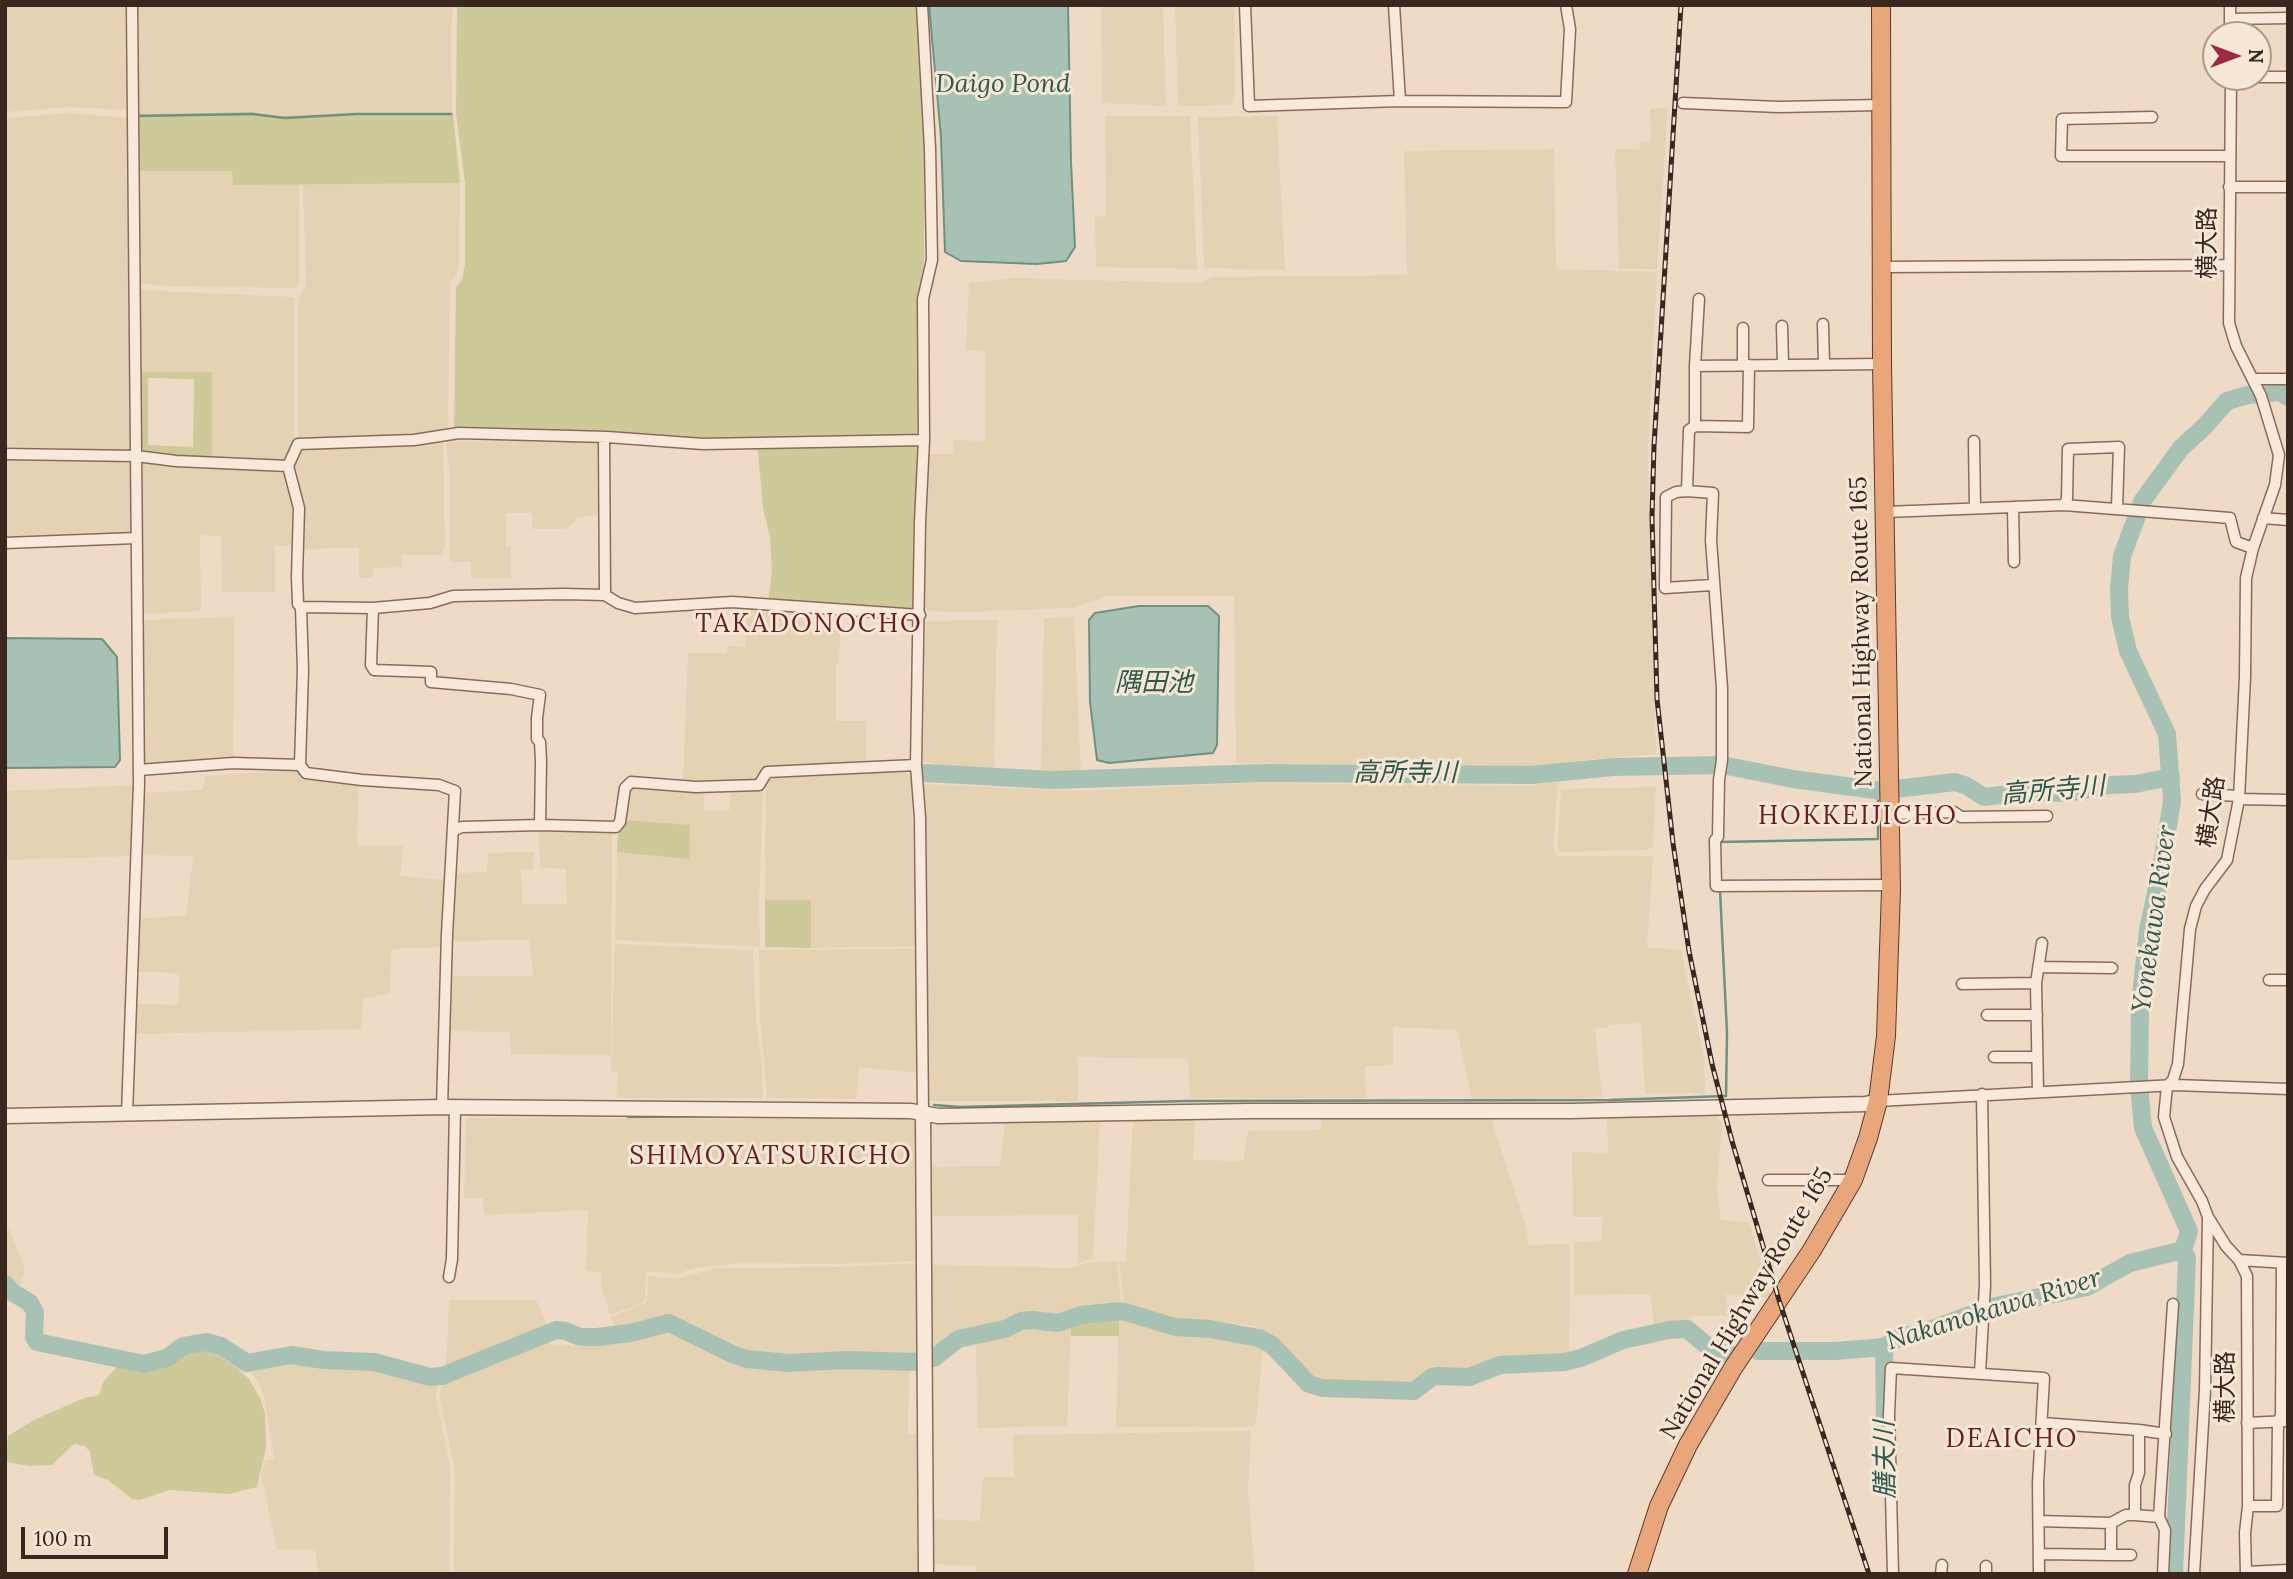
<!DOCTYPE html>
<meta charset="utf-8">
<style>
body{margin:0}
#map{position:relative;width:2293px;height:1579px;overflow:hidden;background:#efdac6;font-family:Lora,serif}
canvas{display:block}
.frame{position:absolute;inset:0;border:7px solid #3a271f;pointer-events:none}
.north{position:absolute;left:2202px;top:21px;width:70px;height:70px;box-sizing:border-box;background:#f6e6d6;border:2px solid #ab9a8d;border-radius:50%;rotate:90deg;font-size:19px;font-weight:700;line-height:28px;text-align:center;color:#3a271f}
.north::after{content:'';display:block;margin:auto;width:24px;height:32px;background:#9a2b42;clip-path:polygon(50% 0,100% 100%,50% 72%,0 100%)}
.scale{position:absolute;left:21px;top:1527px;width:147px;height:32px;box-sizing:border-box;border:4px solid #3a271f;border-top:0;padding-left:9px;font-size:21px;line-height:24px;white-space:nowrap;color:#3a271f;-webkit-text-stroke:5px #f6e6d6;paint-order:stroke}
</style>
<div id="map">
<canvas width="2293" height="1579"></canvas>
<div class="frame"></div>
<div class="north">N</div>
<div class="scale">100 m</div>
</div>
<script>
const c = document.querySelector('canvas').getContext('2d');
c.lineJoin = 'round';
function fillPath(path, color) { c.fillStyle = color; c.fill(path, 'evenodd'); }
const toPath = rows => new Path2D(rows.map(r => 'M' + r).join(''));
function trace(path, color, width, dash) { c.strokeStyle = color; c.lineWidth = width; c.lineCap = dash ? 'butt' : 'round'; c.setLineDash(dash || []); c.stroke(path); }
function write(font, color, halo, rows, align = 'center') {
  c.font = font + ' Lora,"Noto Sans JP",serif'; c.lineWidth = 6; c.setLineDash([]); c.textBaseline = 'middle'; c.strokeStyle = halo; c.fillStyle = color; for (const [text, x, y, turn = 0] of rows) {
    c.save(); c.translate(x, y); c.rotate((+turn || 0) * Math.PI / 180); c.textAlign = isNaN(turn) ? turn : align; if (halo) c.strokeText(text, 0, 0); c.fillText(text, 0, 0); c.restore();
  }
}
fillPath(toPath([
 [5,5,127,5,128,110,70,107,5,112],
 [136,5,453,5,451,33,452,113,282,116,253,112,137,114],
 [1101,5,1163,5,1166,106,1102,103],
 [1175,5,1234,5,1235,92,1231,105,1178,106],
 [1668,108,1657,269,1619,269,1615,149,1639,149,1640,142,1651,141,1650,109],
 [68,113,130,118,130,450,5,447,5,118],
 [1105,116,1190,116,1197,269,1096,267,1095,217,1106,216],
 [1277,116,1285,270,1204,268,1198,117],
 [1554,149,1556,269,1657,272,1648,451,1656,754,1582,760,1534,767,1236,763,1234,596,1108,596,1072,608,966,612,926,611,924,527,929,454,954,454,953,440,985,441,985,351,966,350,969,283,1011,278,1197,283,1214,277,1407,275,1404,151],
 [137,171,233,171,233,185,299,184,299,282,295,288,167,286,138,283],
 [460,183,459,263,456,276,450,283,448,432,431,435,298,440,298,299,306,285,303,184],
 [139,290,294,297,294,440,284,460,212,458,212,372,139,372],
 [459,441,600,442,601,515,578,517,567,529,532,529,532,513,506,513,506,546,511,547,511,579,471,578,471,562,450,562,450,476,446,443],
 [443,442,445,548,441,555,401,555,402,567,373,568,373,578,359,578,359,548,301,549,292,470,300,449,416,445],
 [5,456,126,459,132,463,132,530,128,535,5,537],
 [141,460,282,468,287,473,296,508,294,545,275,546,275,592,222,592,221,536,200,535,201,611,142,614],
 [749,610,841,615,839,664,836,665,836,721,866,721,866,765,763,768,753,780,704,782,683,780,688,653,726,653,728,646,745,647,746,617,750,617],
 [234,617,233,756,150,765,144,763,142,620],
 [1074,617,1081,773,1041,772,1044,618],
 [997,620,994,769,940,765,923,761,926,621],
 [297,770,304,777,359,784,357,845,403,846,400,876,444,880,443,947,391,949,390,993,363,999,361,1029,136,1034,137,1004,178,1005,180,973,138,972,140,919,186,915,193,856,138,855,138,793,203,790,205,776],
 [902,771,911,775,916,946,811,948,811,901,765,900,766,778],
 [1558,781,1553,847,1557,856,1653,856,1647,947,1681,950,1704,1058,1705,1093,1645,1094,1641,1023,1608,1025,1607,1028,1595,1029,1602,1098,1472,1099,1457,1030,1393,1027,1393,1065,1365,1066,1366,1098,1190,1098,1188,1059,1078,1057,1078,1101,930,1101,927,1097,921,784,1076,791,1249,783,1531,786],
 [136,785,134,856,5,860,5,791],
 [1656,787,1653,847,1645,850,1559,852,1558,847,1561,789],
 [633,788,704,791,704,810,729,811,731,791,763,790,759,901,760,947,615,940,617,852,689,858,623,820,626,794],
 [543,829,612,830,611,1055,511,1054,510,1032,450,1031,450,976,533,976,529,940,452,941,455,873,487,872,488,853,534,852,533,869,521,869,522,904,567,904,566,869,540,868,539,834],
 [615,944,753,950,756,1020,761,1057,763,1098,616,1098,618,1072,611,1071],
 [916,949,918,1073,859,1067,856,1099,767,1098,760,1017,759,950],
 [1713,1111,1722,1124,1717,1187,1721,1220,1749,1222,1771,1298,1725,1294,1730,1315,1691,1317,1691,1324,1654,1327,1650,1294,1574,1295,1574,1242,1602,1241,1602,1217,1573,1217,1572,1152,1608,1153,1607,1115],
 [1195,1115,1193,1160,1243,1161,1248,1131,1320,1130,1322,1117,1491,1118,1527,1230,1528,1245,1570,1244,1569,1355,1537,1360,1495,1359,1474,1368,1437,1369,1412,1385,1325,1380,1309,1373,1265,1331,1258,1327,1229,1322,1170,1319,1124,1302,1119,1262,1126,1262,1133,1117],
 [466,1118,916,1119,919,1261,833,1264,741,1263,694,1268,678,1274,646,1271,645,1300,638,1305,610,1315,601,1285,601,1272,586,1271,588,1210,484,1215,483,1198,464,1198],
 [1100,1118,1093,1259,1078,1263,1078,1215,930,1216,928,1167,1000,1166,1005,1121],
 [5,1226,10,1230,25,1270,20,1286,5,1275],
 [1117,1261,1121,1298,1115,1307,1073,1310,1057,1317,1026,1313,991,1325,962,1330,937,1346,930,1347,931,1265,1071,1268,1088,1262],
 [918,1263,919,1355,772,1357,733,1348,683,1321,670,1317,658,1318,615,1329,611,1317,647,1302,648,1275,661,1278,680,1278,716,1268,840,1267],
 [449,1300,536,1300,548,1327,446,1372],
 [1119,1316,1171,1331,1228,1335,1250,1339,1263,1345,1256,1423,1252,1427,1116,1427],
 [1027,1324,1071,1328,1067,1426,977,1428,976,1339,996,1336],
 [670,1328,729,1356,757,1365,791,1368,909,1364,908,1434,920,1435,920,1574,454,1574,455,1471,440,1400,440,1389,445,1380,549,1336,549,1344,580,1347,612,1343,656,1329],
 [297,1359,326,1364,376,1365,438,1381,436,1395,450,1466,449,1574,318,1574,315,1549,277,1550,261,1475,265,1461,274,1459,264,1397,259,1384,249,1370],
 [1251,1431,1248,1492,1255,1574,976,1574,976,1566,931,1564,931,1519,980,1521,983,1477,1014,1477,1013,1435]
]), '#e5d2b3');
fillPath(toPath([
 [457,5,918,5,924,130,924,261,919,296,915,607,910,611,768,601,772,572,770,537,763,508,757,440,454,430,456,287,462,280,465,265,465,183,456,113],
 [253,112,276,116,453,113,460,183,233,185,232,171,137,171,137,114],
 [139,372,212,372,212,458,139,453],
 [148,378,194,379,193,447,148,445],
 [623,820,690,825,689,859,617,852,618,831],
 [765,900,811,900,811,948,765,947],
 [1119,1316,1119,1336,1071,1336,1071,1323,1081,1319],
 [191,1346,213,1352,237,1368,249,1379,261,1400,265,1414,266,1448,257,1487,229,1494,169,1490,140,1500,132,1499,108,1480,94,1475,90,1452,85,1446,74,1444,52,1465,29,1466,5,1462,8,1436,34,1420,84,1398,99,1395,103,1382,119,1365,134,1363,146,1368,171,1361]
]), '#cdc999');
const water = toPath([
 [929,5,1068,5,1071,162,1075,247,1066,261,1037,264,961,261,945,252,941,137,929,5],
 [1139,606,1208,606,1219,616,1217,745,1213,753,1109,763,1097,760,1090,702,1089,620,1095,613,1139,606],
 [5,638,102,639,117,657,120,760,115,767,5,768,5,638]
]);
fillPath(water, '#a7c2b5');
trace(water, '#6e9181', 2);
trace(toPath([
 [138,116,252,114,285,118,356,114,451,114],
 [1719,842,1878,839,1878,791],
 [934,1105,960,1107,1186,1101,1610,1100,1726,1096,1727,1033,1720,890],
 [628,1117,712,1116]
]), '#6e9181', 2.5);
trace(toPath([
 [926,773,1052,780,1265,773,1532,775,1613,767,1722,765,1793,779,1882,791],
 [1896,789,1955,782,1967,786,1984,797,2026,792,2068,793,2109,785,2135,784,2171,777],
 [5,1284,12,1292,30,1303,35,1312,34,1337,37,1342,144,1364,167,1358,183,1346,206,1342,221,1346,247,1363,291,1355,324,1360,374,1362,430,1377,442,1376,556,1330,566,1331,580,1337,597,1337,630,1333,669,1323,734,1355,747,1359,789,1363,846,1360,920,1362],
 [1884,1347,1885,1420],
 [1758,1351,1835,1351,1884,1347,1902,1336,1919,1334,1991,1307,2087,1287,2130,1263,2183,1250],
 [934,1358,958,1339,1005,1329,1021,1321,1032,1320,1058,1323,1081,1315,1122,1311,1175,1327,1210,1329,1259,1338,1272,1345,1309,1384,1322,1388,1414,1391,1432,1377,1438,1376,1469,1377,1500,1365,1564,1362,1581,1358,1623,1340,1669,1330,1687,1329,1706,1345,1722,1353,1731,1354],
 [2174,1574,2187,1258,2183,1250,2189,1231,2143,1128,2139,1085,2140,1004,2148,930,2161,870,2172,801,2167,734,2128,651,2120,617,2119,589,2122,556,2143,500,2181,448,2204,427,2227,401,2248,395,2279,392,2288,397]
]), '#a7c2b5', 18);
const minor = toPath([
 [922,5,930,148,932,260,923,299,924,440,920,522,916,765,920,818,923,1113],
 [1245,5,1249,106,1400,101,1566,102,1570,29,1566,5],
 [1394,5,1400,101],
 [2230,5,2230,35],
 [2230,19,2288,18],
 [1683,103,1779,107,1880,105],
 [2152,117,2062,119,2061,156,2230,156],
 [2229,187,2288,187],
 [1883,267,2229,265],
 [1699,299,1695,366,1695,426,1689,430,1687,491,1713,493,1711,540,1722,688,1722,760,1719,780,1718,837,1715,840,1716,886,1891,885],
 [1823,324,1824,364],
 [1782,326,1783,364],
 [1743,328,1743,365],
 [1695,366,1882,364],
 [2253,379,2288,379],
 [1695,426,1748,427,1749,365],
 [604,437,605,595],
 [1974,441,1975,508],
 [5,454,136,456,176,461,288,466],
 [1687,491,1676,492,1666,497,1665,588,1712,585],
 [2064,505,2067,499,2068,449,2119,447,2117,508],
 [2013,507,2014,562],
 [1886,512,2064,505,2230,518,2236,542,2253,548],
 [2263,518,2288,520],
 [5,543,136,538],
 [301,607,373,608,430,603,453,596,564,594,605,595,618,603,635,608,732,602,920,615],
 [373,608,371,665,374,670,431,672,431,682,511,689,540,695,537,718,537,739,540,742,541,761,540,825],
 [139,770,233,763,300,765],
 [2202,794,2239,796],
 [2239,799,2288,800],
 [1889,814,1954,812,1961,817,2047,816],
 [454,830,462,827,540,825,616,827,620,822,625,788,631,782,696,787,759,785,767,772,916,765],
 [2039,967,2112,968],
 [2269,980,2288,980],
 [1962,984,2036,983],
 [1987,1015,2037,1015],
 [1994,1057,2037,1057],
 [2038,1092,2036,983,2042,943],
 [1878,1101,2175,1085,2288,1089],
 [442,1107,447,934,455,791,439,785,362,780,306,773,300,765,303,670,301,607,298,604,297,577,299,508,288,466,298,444,414,440,459,433,607,437,703,444,924,440],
 [127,1114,139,784,132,5],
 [1768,1180,1853,1180],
 [2239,1260,2288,1263],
 [449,1277,452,1259,455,1108],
 [1980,1373,1985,1285,1982,1094],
 [2042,1423,2139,1430],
 [2247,1423,2288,1421],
 [2248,1506,2277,1506,2278,1422,2281,1415,2282,1263],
 [2159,1517,2135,1515,2135,1485,2139,1473,2139,1430,2166,1434],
 [2039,1521,2111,1523,2126,1515,2135,1515],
 [2040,1554,2111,1555,2111,1523],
 [2111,1555,2131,1555],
 [1986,1566,1986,1574],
 [2246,1572,2288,1570],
 [1893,1574,1889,1415,1891,1368,2044,1378,2038,1483,2039,1574],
 [1941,1574,1942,1565],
 [2163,1574,2165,1530,2159,1517,2173,1304],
 [2194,1574,2205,1390,2208,1217],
 [2246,1574,2245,1533,2248,1506,2247,1276,2239,1260,2226,1246,2208,1217,2202,1201,2177,1157,2164,1117,2167,1086,2173,1080,2178,1064,2190,929,2196,906,2205,889,2227,860,2239,799,2245,677,2246,578,2253,548,2275,485,2279,455,2261,396,2236,346,2229,323,2231,77,2288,77]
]);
const tertiary = toPath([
 [923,1113,926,1574],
 [5,1116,442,1107,911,1111,938,1116,1249,1111,1571,1111,1866,1104,1878,1101]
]);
const trunk = toPath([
 [1637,1574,1659,1506,1688,1445,1733,1368,1812,1250,1853,1180,1868,1138,1878,1101,1886,1036,1891,890,1882,364,1881,5]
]);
trace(minor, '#8a6b5b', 13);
trace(tertiary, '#8a6b5b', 17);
trace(trunk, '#583a2f', 20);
trace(minor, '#f9e9da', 10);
trace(tertiary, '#f9e9da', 14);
trace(trunk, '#e8a67a', 18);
const rail = toPath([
 [1681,5,1654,446,1652,517,1657,699,1673,843,1689,951,1712,1064,1732,1141,1779,1300,1869,1574]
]);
trace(rail, '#3a271f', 5);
trace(rail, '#f6e6d6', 2.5, [8]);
write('24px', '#3a271f', '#f6e6d6', [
 ["横大路",2208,243,-90],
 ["National Highway Route 165",1862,632,-91],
 ["横大路",2212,812,-82],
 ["National Highway Route 165",1747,1304,-59],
 ["横大路",2226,1387,-90]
]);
write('italic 26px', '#2e5a4e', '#f6e6d6', [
 ["Daigo Pond",1003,85],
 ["隅田池",1154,684],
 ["高所寺川",1405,774],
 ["高所寺川",2053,791,-5],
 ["Yonekawa River",2155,919,-82],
 ["Nakanokawa River",1994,1310,-17],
 ["膳夫川",1886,1460,-91]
]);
c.letterSpacing = '2px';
write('26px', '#671e1e', '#f6e6d6', [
 ["TAKADONOCHO",809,625],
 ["HOKKEIJICHO",1858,817],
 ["SHIMOYATSURICHO",771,1157],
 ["DEAICHO",2012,1440]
]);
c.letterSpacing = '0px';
</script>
